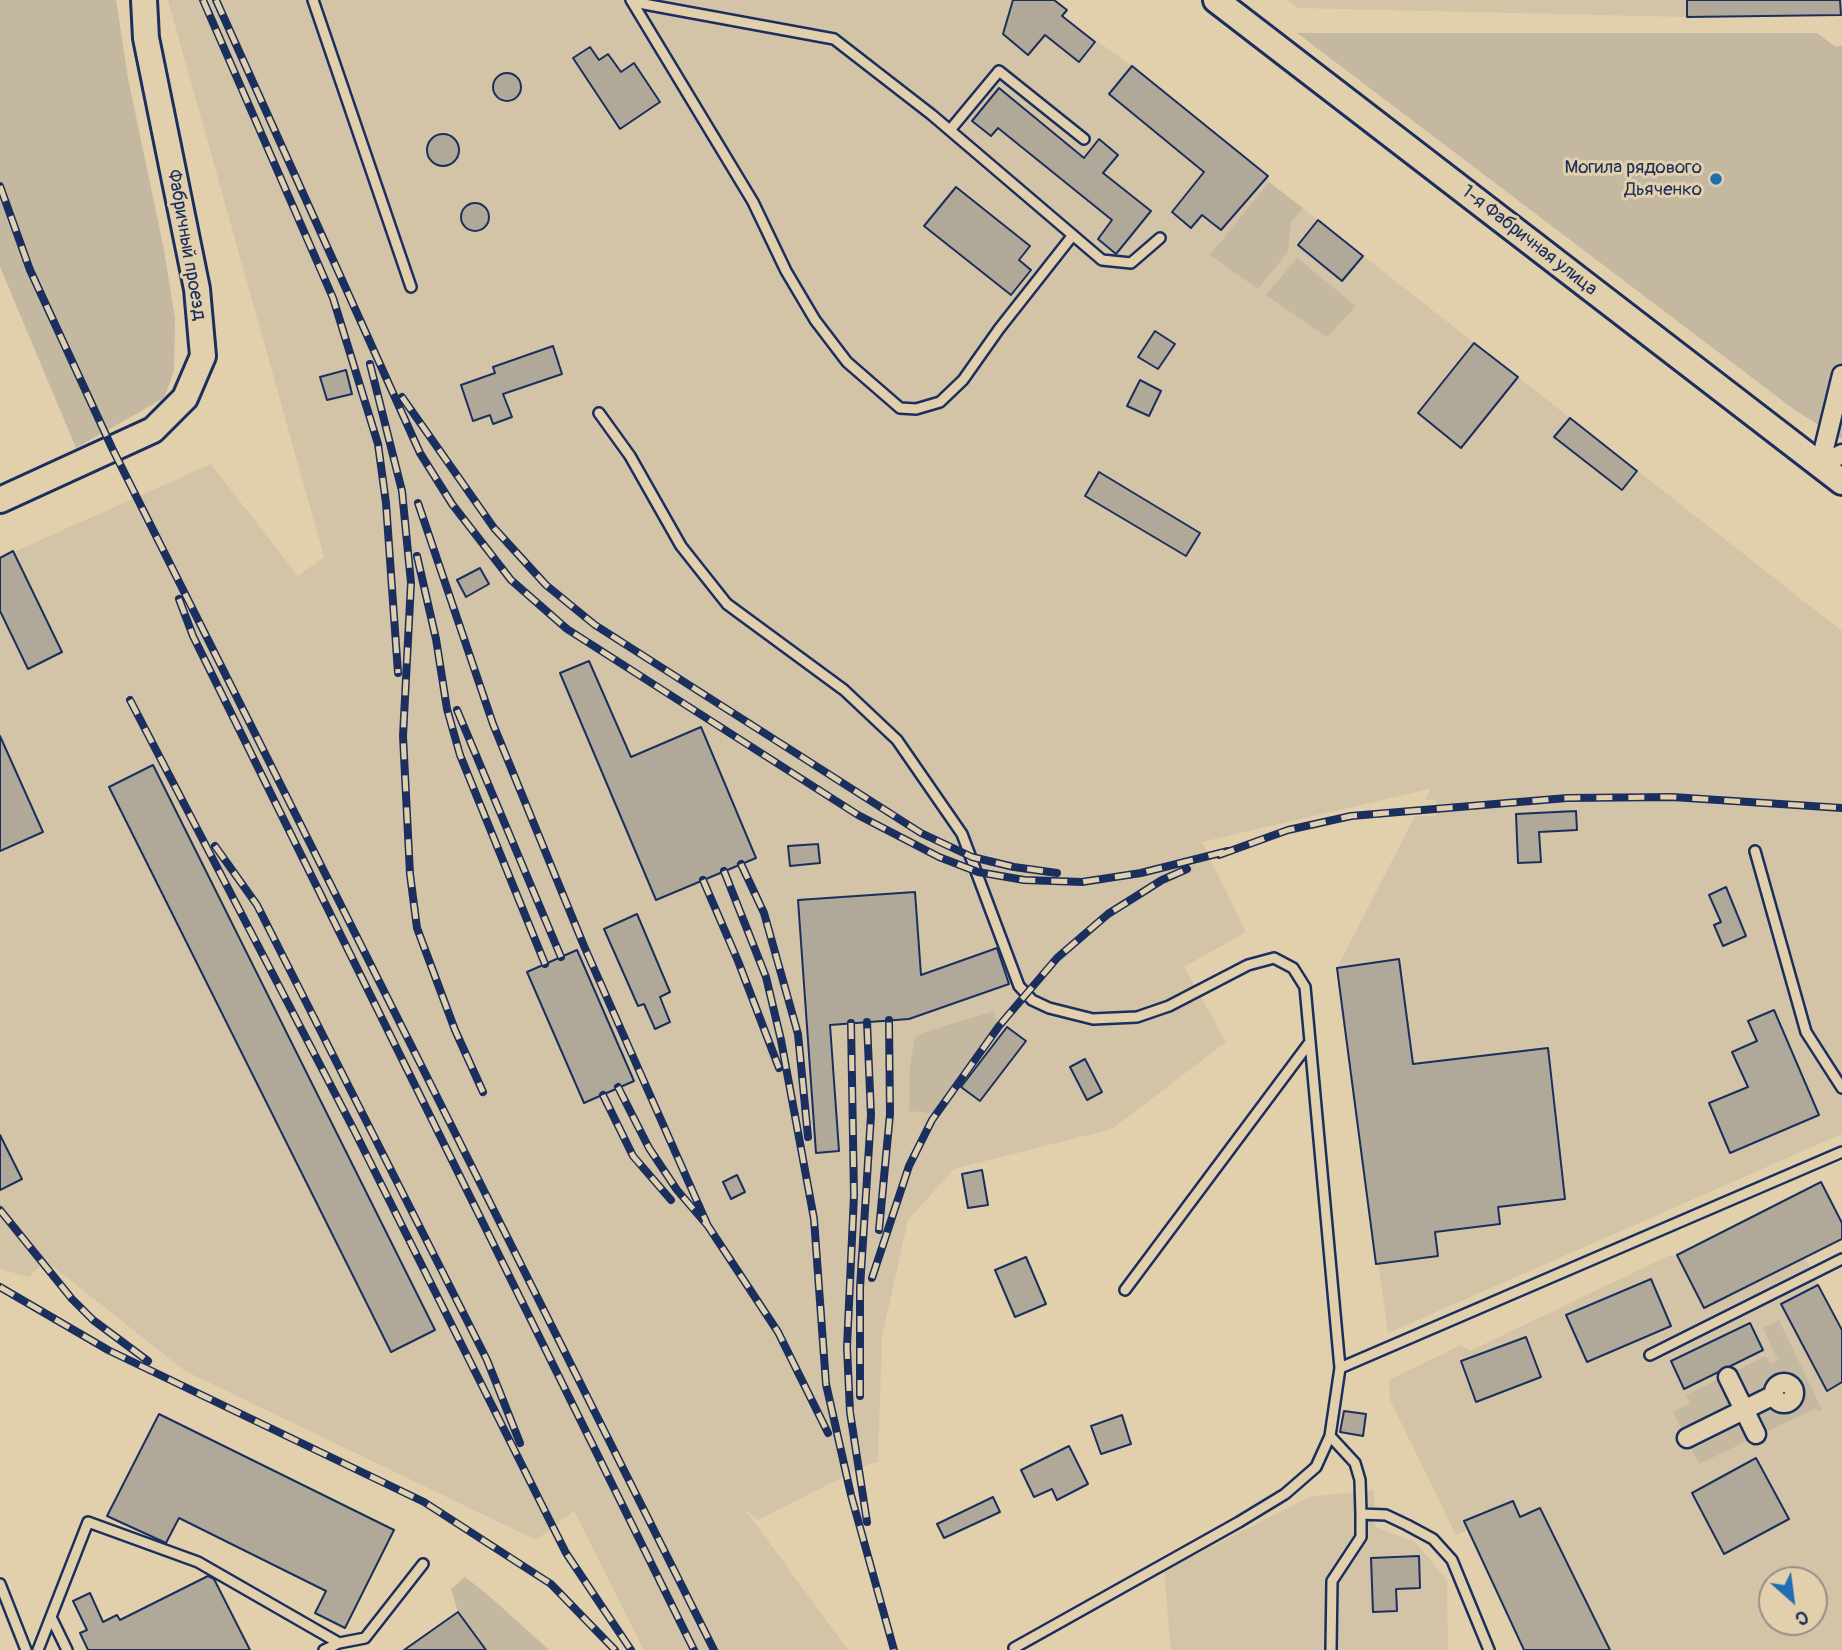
<!DOCTYPE html>
<meta charset="utf-8">
<style>
body{margin:0}
#map{position:relative;width:1842px;height:1650px;overflow:hidden;background:#e2d0ad;font-family:Pangolin,sans-serif}
canvas{display:block}
.north{position:absolute;left:1758px;top:1566px;width:70px;height:70px;box-sizing:border-box;background:#e2d0ad;border:2px solid #92908d;border-radius:50%;rotate:152deg;font-size:19px;font-weight:700;line-height:28px;text-align:center;color:#1b2f5e}
.north::after{content:'';display:block;margin:auto;width:24px;height:32px;background:#1f6fb2;clip-path:polygon(50% 0,100% 100%,50% 72%,0 100%)}
</style>
<div id="map">
<canvas width="1842" height="1650"></canvas>
<div class="north">С</div>
</div>
<script>
const c = document.querySelector('canvas').getContext('2d');
c.lineJoin = 'round';
function fillPath(path, color) { c.fillStyle = color; c.fill(path, 'evenodd'); }
const toPath = rows => new Path2D(rows.map(r => 'M' + r).join(''));
function trace(path, color, width, dash) { c.strokeStyle = color; c.lineWidth = width; c.lineCap = dash ? 'butt' : 'round'; c.setLineDash(dash || []); c.stroke(path); }
function write(font, color, halo, rows, align = 'center') {
  c.font = font + ' Pangolin,sans-serif'; c.lineWidth = 6; c.setLineDash([]); c.textBaseline = 'middle'; c.strokeStyle = halo; c.fillStyle = color; for (const [text, x, y, turn = 0] of rows) {
    c.save(); c.translate(x, y); c.rotate((+turn || 0) * Math.PI / 180); c.textAlign = isNaN(turn) ? turn : align; if (halo) c.strokeText(text, 0, 0); c.fillText(text, 0, 0); c.restore();
  }
}
fillPath(toPath([
 [168,0,1054,0,1067,10,1062,16,1132,66,1241,153,1268,176,1269,182,1842,631,1842,1134,1388,1333,1337,968,1415,816,1436,816,1436,800,1425,800,1430,789,1202,842,1246,932,1184,967,1226,1042,1112,1129,954,1169,908,1220,882,1337,878,1462,871,1463,758,1520,744,1508,848,1650,644,1650,574,1511,536,1540,185,1371,46,1261,29,1277,0,1269,0,558,211,464,298,576,324,557],
 [1287,0,1842,0,1842,15,1687,17,1298,8],
 [1821,1182,1842,1223,1842,1239,1805,1258,1842,1328,1842,1650,1524,1650,1468,1530,1456,1535,1390,1400,1389,1380,1461,1345,1470,1351,1668,1256,1677,1255],
 [1772,1580,1814,1580,1814,1622,1772,1622],
 [1374,1490,1375,1527,1415,1542,1447,1580,1448,1650,1171,1650,1164,1571,1309,1497]
]), '#d3c4a7');
fillPath(toPath([
 [0,0,116,0,128,78,164,250,175,318,174,371,164,398,76,448,0,267],
 [1297,33,1817,33,1836,47,1842,45,1842,439,1796,411],
 [1269,182,1303,208,1291,222,1288,252,1258,289,1210,255],
 [1297,258,1356,306,1327,337,1266,295],
 [994,1011,997,1023,934,1113,909,1111,910,1065,915,1038,925,1032],
 [1779,1320,1822,1410,1819,1412,1816,1408,1699,1464,1673,1412,1690,1403,1686,1395,1766,1356,1770,1364,1778,1360,1763,1328],
 [465,1577,487,1594,549,1650,486,1650,458,1612,451,1589]
]), '#c5b8a1');
const building = toPath([
 [1013,0,1054,0,1067,10,1062,16,1095,42,1079,62,1045,35,1028,55,1003,34,1013,0],
 [1687,0,1840,0,1841,15,1687,17,1687,0],
 [590,47,599,60,608,54,621,72,634,63,660,102,620,129,573,58,590,47],
 [1132,66,1268,176,1221,230,1202,215,1191,228,1172,212,1204,172,1109,94,1132,66],
 '493 87a14 14 0 1 1 28 0a14 14 0 1 1-28 0Z',
 [999,88,1084,158,1099,139,1118,155,1103,173,1151,211,1116,254,1098,239,1112,220,998,128,991,136,972,121,999,88],
 '427 150a16 16 0 1 1 32 0a16 16 0 1 1-32 0Z',
 [956,187,1030,246,1019,260,1031,270,1011,295,924,226,956,187],
 '461 217a14 14 0 1 1 28 0a14 14 0 1 1-28 0Z',
 [1318,220,1363,256,1342,281,1298,245,1318,220],
 [1155,331,1175,344,1158,369,1138,357,1155,331],
 [1474,343,1518,377,1461,448,1418,413,1474,343],
 [553,346,562,374,503,394,512,417,493,424,490,415,473,421,461,385,495,373,493,367,553,346],
 [346,370,352,394,327,400,320,377,346,370],
 [1140,380,1161,391,1149,416,1127,406,1140,380],
 [1570,418,1637,471,1622,490,1554,437,1570,418],
 [1099,472,1200,533,1186,556,1085,496,1099,472],
 [13,551,62,652,28,669,0,611,0,558,13,551],
 [480,568,489,584,466,597,457,580,480,568],
 [589,661,631,757,701,727,756,858,656,900,560,673,589,661],
 [0,736,43,832,0,851,0,736],
 [153,765,435,1330,391,1352,109,787,153,765],
 [1576,811,1577,830,1539,832,1541,862,1518,863,1516,814,1576,811],
 [818,844,820,863,790,866,788,846,818,844],
 [1726,887,1746,936,1723,946,1714,925,1721,922,1709,895,1726,887],
 [915,892,921,975,997,948,1009,984,909,1019,830,1025,839,1151,816,1153,798,900,915,892],
 [637,914,670,992,660,997,670,1022,655,1029,644,1004,638,1006,604,929,637,914],
 [577,950,634,1081,584,1103,527,972,577,950],
 [1399,959,1413,1064,1548,1048,1565,1199,1498,1207,1500,1224,1435,1232,1438,1256,1376,1264,1337,968,1399,959],
 [1774,1010,1819,1115,1730,1153,1709,1103,1748,1087,1732,1052,1757,1041,1748,1021,1774,1010],
 [1007,1027,1026,1041,980,1101,961,1087,1007,1027],
 [1085,1059,1102,1092,1087,1100,1070,1067,1085,1059],
 [0,1135,22,1179,0,1190,0,1135],
 [982,1170,988,1205,968,1208,962,1174,982,1170],
 [737,1175,745,1192,731,1199,723,1182,737,1175],
 [1821,1182,1842,1223,1842,1239,1704,1308,1677,1255,1821,1182],
 [1026,1257,1046,1304,1015,1317,995,1270,1026,1257],
 [1651,1279,1671,1326,1587,1362,1566,1315,1651,1279],
 [1818,1285,1842,1330,1842,1382,1827,1391,1781,1304,1818,1285],
 [1750,1323,1763,1350,1684,1389,1671,1361,1750,1323],
 [1526,1337,1541,1377,1476,1402,1461,1361,1526,1337],
 [1344,1411,1366,1414,1363,1436,1340,1432,1344,1411],
 [159,1414,394,1530,345,1628,315,1613,326,1591,179,1518,166,1543,107,1516,159,1414],
 [1122,1415,1131,1444,1101,1454,1091,1426,1122,1415],
 [1069,1446,1088,1484,1057,1500,1052,1489,1034,1497,1021,1470,1069,1446],
 [1756,1458,1789,1519,1724,1554,1692,1493,1756,1458],
 [993,1497,1000,1512,944,1538,937,1524,993,1497],
 [1513,1501,1520,1517,1540,1508,1610,1650,1524,1650,1464,1521,1513,1501],
 [1419,1556,1420,1588,1396,1589,1397,1611,1373,1612,1371,1558,1419,1556],
 [208,1576,214,1579,250,1650,88,1650,80,1633,87,1630,73,1601,90,1593,103,1622,117,1615,120,1620,208,1576],
 [458,1612,486,1650,404,1650,458,1612]
]);
fillPath(building, '#b0a899');
trace(building, '#1b2f5e', 2);
const lane = toPath([
 [313,0,411,287],
 [631,0,753,202,786,271,815,320,847,362,900,408,916,409,940,402,963,380,999,329,1073,235],
 [636,0,644,4,834,39,932,115,1102,260,1131,263,1160,238],
 [950,130,999,71,1084,139],
 [599,413,630,456,681,546,727,604,844,690,897,740,962,834,1019,986,1032,1000,1049,1008,1093,1019,1137,1017,1169,1006,1248,965,1274,958,1293,968,1305,987,1340,1368,1842,1152],
 [1755,851,1806,1032,1842,1088],
 [1125,1290,1310,1042],
 [1650,1355,1842,1259],
 [1330,1436,1355,1463,1360,1480,1361,1514,1386,1515,1407,1525,1433,1539,1452,1560,1489,1650],
 [0,1584,26,1650],
 [51,1617,67,1650],
 [1014,1648,1239,1522,1285,1494,1316,1467,1330,1436,1340,1368],
 [38,1650,88,1522,198,1562,339,1643],
 [324,1650,339,1643,365,1638,423,1564],
 [1331,1650,1332,1581,1361,1537,1361,1514]
]);
const street = toPath([
 [1820,465,1842,375],
 [1820,465,1842,454],
 [1728,1377,1756,1434],
 '1774 1393a10 10 0 1 1 20 0a10 10 0 1 1-20 0Z',
 [1687,1438,1774,1395]
]);
const secondary = toPath([
 [1216,0,1842,482],
 [0,500,153,430,185,398,203,356,197,289,146,38,144,0]
]);
trace(lane, '#1b2f5e', 14);
trace(street, '#1b2f5e', 23);
trace(secondary, '#1b2f5e', 30);
trace(lane, '#e2d0ad', 9);
trace(street, '#e2d0ad', 18);
trace(secondary, '#e2d0ad', 24);
const rail = toPath([
 [203,0,333,298,378,444,386,503,398,673],
 [216,0,420,453,452,504,511,580,567,629,858,815,939,857,978,872,1024,880,1082,882,1141,873,1228,851],
 [0,186,30,270,112,448,714,1650],
 [370,364,402,491,411,583,403,736,410,874,417,928,455,1030,483,1092],
 [402,397,494,528,546,585,595,625,921,833,972,857,1014,867,1057,873],
 [418,503,493,724,584,946,708,1226],
 [417,556,436,639,447,709,460,755,545,964],
 [179,599,193,636,694,1650],
 [130,700,354,1130,566,1553,631,1650],
 [457,710,561,957],
 [215,846,257,905,487,1360,520,1443],
 [1219,855,1288,830,1351,816,1567,798,1672,797,1842,808],
 [741,864,764,913,798,1034,808,1137],
 [724,871,766,977,781,1040,814,1219,826,1384,851,1495,894,1650],
 [703,880,738,961,779,1068],
 [851,1023,854,1195,847,1347,850,1412,867,1522],
 [618,1087,649,1148,677,1190,708,1226,778,1332,828,1433],
 [603,1095,633,1156,671,1200],
 [0,1210,72,1299,93,1320,148,1361],
 [879,1230,890,1114,889,1020],
 [872,1278,909,1166,932,1120,999,1026,1057,958,1108,914,1162,880,1187,869],
 [0,1287,108,1350,424,1502,551,1584,615,1650],
 [860,1396,860,1288,871,1115,867,1022]
]);
trace(rail, '#1b2f5e', 8);
trace(rail, '#e2d0ad', 5, [16]);
for (const [x, y, r, color] of [
 [1716,179,7,"#1f6fb2"]
]) { const dot = new Path2D(); dot.arc(x, y, r, 0, 2 * Math.PI); c.fillStyle = color; c.fill(dot); trace(dot, '#e2d0ad', 2.5); }
write('19px', '#1b2f5e', '#e2d0ad', [
 ["Могила рядового",1702,168],
 ["Дьяченко",1702,190]
], 'right');
write('19px', '#1b2f5e', '#e2d0ad', [
 ["1-я Фабричная улица",1529,241,38],
 ["Фабричный проезд",186,245,80]
]);
</script>
